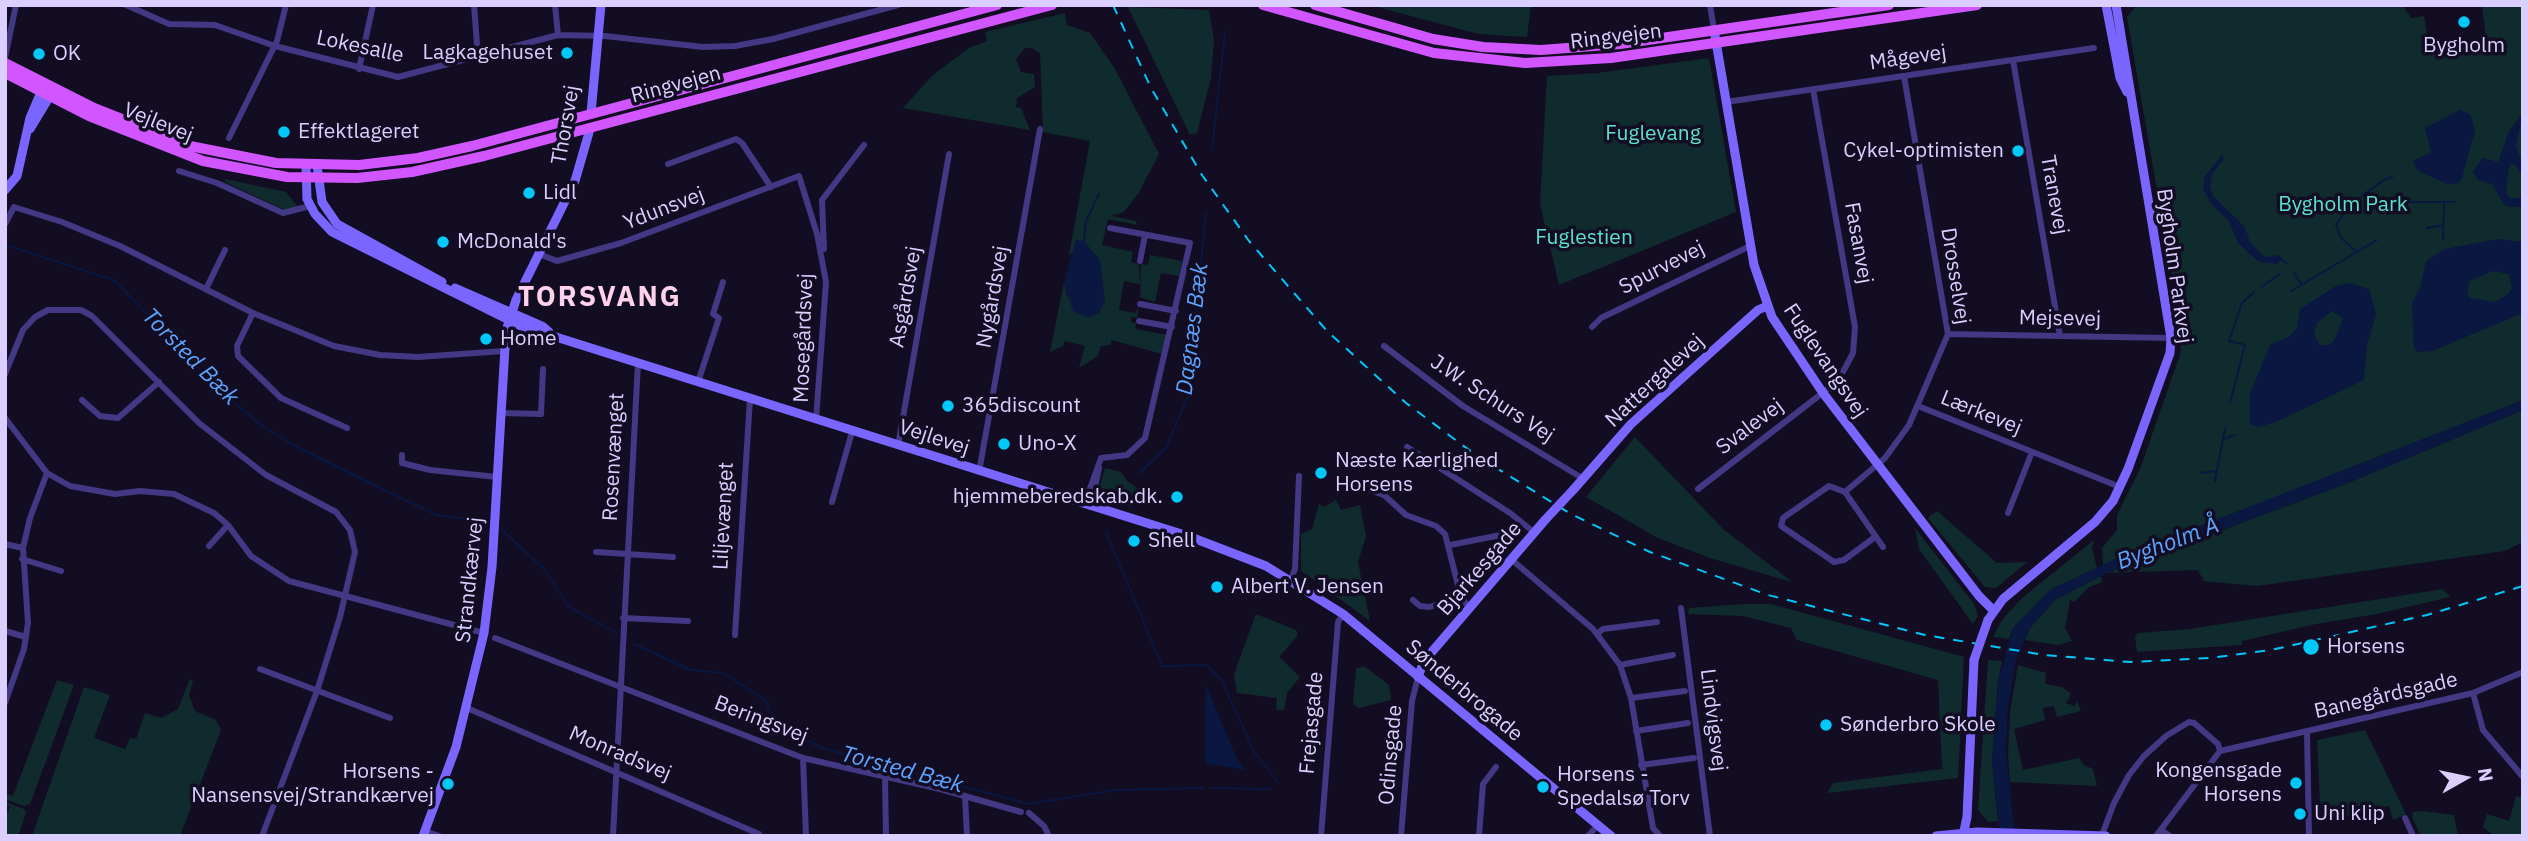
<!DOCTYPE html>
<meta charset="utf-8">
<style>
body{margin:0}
#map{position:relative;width:2528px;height:841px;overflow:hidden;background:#130d23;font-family:"IBM Plex Sans",sans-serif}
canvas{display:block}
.frame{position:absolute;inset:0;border:7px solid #dacfff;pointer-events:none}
.north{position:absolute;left:2430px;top:743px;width:70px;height:70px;-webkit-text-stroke:5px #130d23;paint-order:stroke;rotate:81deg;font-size:19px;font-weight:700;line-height:28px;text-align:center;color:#dacfff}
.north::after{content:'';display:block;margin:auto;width:24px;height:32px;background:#dacfff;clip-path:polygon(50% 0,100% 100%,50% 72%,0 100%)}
</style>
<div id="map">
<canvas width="2528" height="841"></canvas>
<div class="frame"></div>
<div class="north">N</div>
</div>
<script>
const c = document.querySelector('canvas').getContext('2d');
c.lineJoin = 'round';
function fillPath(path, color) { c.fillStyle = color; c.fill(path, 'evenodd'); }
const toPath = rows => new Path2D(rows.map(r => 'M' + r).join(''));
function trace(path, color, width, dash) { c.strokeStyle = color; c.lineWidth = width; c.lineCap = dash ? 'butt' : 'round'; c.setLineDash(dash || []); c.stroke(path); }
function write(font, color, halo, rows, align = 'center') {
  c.font = font + ' "IBM Plex Sans",sans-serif'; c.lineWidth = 7; c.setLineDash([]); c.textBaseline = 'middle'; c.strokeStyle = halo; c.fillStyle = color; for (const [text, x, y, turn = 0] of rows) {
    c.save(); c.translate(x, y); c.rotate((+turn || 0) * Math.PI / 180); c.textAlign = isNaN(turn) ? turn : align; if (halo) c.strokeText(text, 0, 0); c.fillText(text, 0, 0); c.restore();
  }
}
fillPath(toPath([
 [1370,5,1531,5,1527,37,1478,34],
 [2137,5,2403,5,2411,18,2424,16,2429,46,2486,37,2482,6,2523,5,2523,400,2103,565,2102,548,2117,530,2117,515,2140,469,2181,352,2175,294,2127,17],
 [1128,7,1209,10,1214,40,1211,78,1197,133,1190,135],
 [1065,13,1067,25,1090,33,1115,69,1159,154,1138,194,1124,212,1111,216,1136,221,1137,225,1108,219,1102,245,1133,252,1131,262,1139,264,1140,284,1124,281,1119,310,1135,313,1139,305,1137,318,1131,317,1131,322,1136,323,1135,329,1167,335,1162,354,1112,340,1110,345,1101,346,1098,356,1079,368,1085,346,1065,341,1063,346,1050,352,1064,282,1068,299,1075,251,1069,255,1090,141,1043,132,1040,53,1032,48,1025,48,1016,59,1021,72,1034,74,1035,87,1017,98,1016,107,1021,108,1030,130,903,108,933,75,969,48,987,41,985,32],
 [1709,58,1736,212,1559,285,1540,204,1547,76,1597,73],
 [225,179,286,192,298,207,285,210,225,182],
 [1150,255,1182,261,1179,276,1161,273,1155,302,1140,297,1141,264,1148,265],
 [2523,410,2523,542,2505,551,2257,586,2204,581,2198,570,2107,573,2343,485],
 [1635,437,1723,529,1792,582,1710,558,1658,538,1586,497],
 [1105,468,1121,472,1127,481,1140,490,1131,507,1097,496],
 [1336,500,1341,510,1360,505,1366,536,1358,562,1370,621,1301,571,1301,534,1312,529,1319,504,1324,507],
 [1937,511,1997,563,2027,562,1996,588,1985,587,1928,518],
 [1915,528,1974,604,1978,616,1973,624,1919,549],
 [2094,540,2092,548,2097,568,2050,590,2013,628,2009,639,1993,637,2002,620,2022,598],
 [2100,576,2103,582,2089,587,2074,602,2070,600,2065,628,2072,641,2058,645,2025,640,2030,628,2055,600],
 [2443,589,2450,597,2377,614,2316,624,2242,641,2242,645,2137,652,2135,636,2139,633,2190,629],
 [1744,604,1771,604,1964,657,1958,778,1827,793,1833,783,1942,769,1938,680,1797,640,1791,628,1743,616,1688,614,1689,608],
 [1256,614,1296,630,1298,635,1279,657,1300,677,1287,693,1284,710,1276,710,1277,698,1237,693,1234,674],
 [1988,660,2002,661,1998,682,1992,762,1998,821,1988,822,1978,810],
 [2018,665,2046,673,2045,684,2062,687,2071,694,2066,703,2075,706,2077,701,2081,711,2057,717,2054,706,2043,708,2045,720,2014,729,2023,770,2079,758,2084,765,2093,769,2097,786,2010,782,2008,754,2010,712],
 [1364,666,1389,685,1391,700,1359,708,1353,704,1356,669],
 [190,679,193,681,189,695,195,711,216,720,221,730,180,836,32,836,84,687,110,695,94,738,125,749,130,738,136,739,145,713,161,718,178,709],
 [57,680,74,685,30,804,24,806,5,799,5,793,13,796],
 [2365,730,2406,814,2393,820,2389,806,2321,821,2317,740],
 [2516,796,2523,798,2523,836,2495,836,2483,827,2487,814,2509,821],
 [5,802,24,809,26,813,18,836,5,836,5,820,10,807],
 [2422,811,2454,815,2458,836,2421,836,2412,818,2413,812]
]), '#102b2d');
fillPath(toPath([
 [2460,110,2470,114,2475,130,2462,178,2458,183,2447,184,2417,170,2413,161,2431,152,2425,128],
 [2523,113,2516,146,2523,165,2523,177,2515,165,2510,164,2506,186,2507,195,2511,199,2523,197,2523,206,2512,207,2505,206,2492,184,2478,180,2473,171,2483,158,2498,162,2509,131],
 [2223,154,2223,160,2212,174,2210,187,2214,197,2245,227,2250,242,2260,253,2266,257,2280,255,2282,260,2277,264,2259,262,2238,243,2229,221,2212,205,2203,189,2205,176],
 [2498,239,2523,242,2523,313,2432,351,2417,352,2414,348,2412,303,2420,288,2426,261,2445,249],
 [2493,271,2509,274,2512,288,2508,294,2495,302,2470,298,2467,292,2470,281],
 [1076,240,1084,241,1100,260,1105,300,1099,313,1089,318,1073,311,1064,282],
 [2350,283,2369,289,2376,314,2367,345,2364,380,2278,421,2258,427,2250,424,2250,394,2270,345,2290,336,2297,328,2300,309,2336,286],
 [2332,311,2343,318,2334,341,2329,345,2320,345,2314,334,2317,323],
 [2523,400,2523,410,2343,485,2107,573,2055,600,2030,628,2015,663,2008,708,2006,750,2015,836,2000,836,1992,762,1998,682,2013,628,2050,590,2113,560],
 [1206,685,1237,759,1246,770,1207,764,1205,760]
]), '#091741');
trace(toPath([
 [1212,149,1225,32],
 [2408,202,2455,202],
 [2427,228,2443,225],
 [2443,240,2444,203],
 [1084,241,1086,221,1099,194],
 [5,245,114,280,228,398,265,428,297,447,436,515,488,522],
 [2357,252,2341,238,2336,225,2349,206,2382,181,2393,176],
 [2282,260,2287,264],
 [2294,273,2301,284],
 [2261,287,2280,274],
 [2291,291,2377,240],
 [2230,403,2245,345,2229,341,2242,303,2254,292],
 [2224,439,2235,435],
 [2200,473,2216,471],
 [1138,474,1166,448,1188,396,1206,212],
 [2215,481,2225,428],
 [502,530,545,570,568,606,616,633],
 [1106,532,1162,666,1206,665,1222,681,1254,752,1278,782],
 [634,644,691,670,723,673,767,701,770,719,780,727,822,748,1028,804,1115,790,1203,788],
 [1211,788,1271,789]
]), '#091741', 2);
trace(toPath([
 [126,5,169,24,215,25,275,46,398,77,558,35,605,36,703,47,735,46,773,39,898,5],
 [474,5,478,58],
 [555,5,558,35],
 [1710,5,1714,30],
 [5,58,16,5],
 [2013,60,2060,336],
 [359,69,373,5],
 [1726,102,2094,48],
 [229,138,277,41,286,5],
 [668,164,736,139,742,143,771,187],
 [179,171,217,183,283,213,310,206],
 [5,224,14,207,62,222,120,246,253,313,334,346,380,355,418,357,504,351],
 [824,249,822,200,864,145],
 [539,254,557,261,621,243,799,176,817,234,826,282,816,420],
 [1140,261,1145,235],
 [206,289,225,250],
 [1140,304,1176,311],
 [253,313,237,346,238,356,281,398,347,428],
 [1139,321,1172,327],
 [1592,327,1601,318,1750,246],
 [1948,334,2171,338],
 [1384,346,1463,406,1582,478],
 [5,374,23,330,35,317,48,310,81,310,92,316,199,423,266,475,336,512,350,530,355,552,340,617,317,691,262,836],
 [698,382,719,318,713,314,723,282],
 [82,400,100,416,118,418,159,382],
 [1918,406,2120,487],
 [501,413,541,414,543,369],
 [5,418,47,473,70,486,115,494,140,491,174,494,214,513,228,525,251,556,289,581,484,633],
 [898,446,949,154],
 [1407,447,1510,513,1535,533],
 [402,455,402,463,430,470,497,477],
 [979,472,1040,129],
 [1360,487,1384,495,1406,515,1436,526,1445,534,1461,597,1469,607],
 [1698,489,1838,381,1853,353,1855,327,1813,89],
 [1845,492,1829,486,1783,518,1781,526,1834,562,1844,560,1875,537],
 [832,502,852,432],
 [1084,505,1101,458,1127,455,1145,438,1190,243,1110,228],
 [1091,507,1099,468],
 [2008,513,2032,452],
 [5,544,23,548],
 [1450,545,1511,533,1520,521],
 [209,546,228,525],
 [1883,547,1845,492,1885,458,1909,425,1948,334,1904,76],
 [596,552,673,557],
 [22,559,61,571],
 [1512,560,1593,629,1620,665,1631,698,1653,828,1660,836],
 [1291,579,1295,569,1299,476],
 [1413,600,1420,606,1429,607,1461,597],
 [1681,608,1710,836],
 [623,618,688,621],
 [5,631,26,637],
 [1597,634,1603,629,1657,622],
 [735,635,750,399],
 [495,638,803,758,940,789,1021,812],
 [1620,665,1673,655],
 [260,669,390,718],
 [2473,693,2483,730,2523,777],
 [1631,698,1685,691],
 [5,703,24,649,28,623,23,548,30,518,47,473],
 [467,708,759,834],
 [1636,731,1688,723],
 [2307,732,2309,836],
 [803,758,806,836],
 [1641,765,1694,758],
 [885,777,886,836],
 [965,796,967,836],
 [1029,813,1044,826,1049,836],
 [2405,818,2413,836],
 [2161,830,2170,836],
 [425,831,439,836],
 [2102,835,2114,803,2129,775,2144,756,2166,736,2189,722,2194,723,2218,744,2220,751],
 [613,836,638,363],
 [1321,836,1338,622,1343,614],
 [1401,836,1412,701,1418,677],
 [1479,836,1483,784,1496,767],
 [1588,836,1598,825],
 [2156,836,2220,751,2473,693,2523,672]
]), '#423883', 6);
trace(toPath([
 [2106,5,2120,78,2127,92],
 [1714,30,1754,265,1772,317,1823,393,1979,596,1994,611],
 [591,113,601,5],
 [30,129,50,96,50,91],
 [306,165,307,199,315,214,332,232,521,326,1188,536,1266,566,1343,614,1611,836],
 [317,165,322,202,337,224,442,282],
 [5,190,17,176,30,118,41,92,47,88],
 [455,288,542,326,549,332],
 [1574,489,1631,424,1758,310,1767,306],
 [1988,620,2003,599,2095,522,2113,501,2128,469,2170,353,2171,338,2116,5],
 [1418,677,1424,661,1545,520],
 [423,836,456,747,484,633,492,567,506,331,516,300,575,181,590,129],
 [1936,836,1977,832,2106,836],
 [1963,836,1967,817,1974,660]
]), '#7a66ff', 9);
trace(toPath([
 [1263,5,1434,53,1525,63,1611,58,1977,5],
 [1315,5,1433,39,1483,47,1541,50,1620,44,1889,5],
 [5,63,94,108,190,146,276,163,359,165,418,158,472,146,997,5],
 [5,73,89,116,203,161,287,177,357,178,412,172,484,156,1052,5]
]), '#d156ff', 10);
trace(toPath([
 [1113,5,1151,88,1202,175,1249,241,1327,331,1406,403,1477,456,1571,514,1650,552,1768,595,1925,635,2044,655,2130,662,2209,658,2271,650,2427,615,2523,586]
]), '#00c8fa', 2, [10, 9]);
trace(toPath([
 [1545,520,1574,489],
 [1974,660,1988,620]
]), '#7a66ff', 9);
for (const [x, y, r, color] of [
 [2464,22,7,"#00c8fa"],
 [567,53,7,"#00c8fa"],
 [39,54,7,"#00c8fa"],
 [284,132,7,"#00c8fa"],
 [2018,151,7,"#00c8fa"],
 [529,193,7,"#00c8fa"],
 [443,242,7,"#00c8fa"],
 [486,339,7,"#00c8fa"],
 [948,406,7,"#00c8fa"],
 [1004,444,7,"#00c8fa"],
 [1321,473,7,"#00c8fa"],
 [1177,497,7,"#00c8fa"],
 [1134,541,7,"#00c8fa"],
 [1217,587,7,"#00c8fa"],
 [2311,647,9,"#00c8fa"],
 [1826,725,7,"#00c8fa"],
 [2296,783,7,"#00c8fa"],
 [448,784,7,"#00c8fa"],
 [1543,787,7,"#00c8fa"],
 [2300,814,7,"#00c8fa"]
]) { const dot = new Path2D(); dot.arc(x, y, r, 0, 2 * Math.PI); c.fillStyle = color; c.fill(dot); trace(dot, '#130d23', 2.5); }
write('21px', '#dacfff', '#130d23', [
 ["Ringvejen",1616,37,-7],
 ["Lokesalle",360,47,12],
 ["Mågevej",1908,58,-8],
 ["Ringvejen",676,85,-15],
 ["Vejlevej",158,123,22],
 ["Thorsvej",566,125,-80],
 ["Tranevej",2054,195,80],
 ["Ydunsvej",664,209,-21],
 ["Fasanvej",1858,243,80],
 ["Bygholm Parkvej",2174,266,82],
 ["Spurvevej",1662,268,-27],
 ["Drosselvej",1955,276,81],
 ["Asgårdsvej",906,297,-80],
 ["Nygårdsvej",993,297,-80],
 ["Mejsevej",2060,319,1],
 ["Mosegårdsvej",804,338,-88],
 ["Fuglevangsvej",1825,361,56],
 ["Nattergalevej",1655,381,-43],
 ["J.W. Schurs Vej",1492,399,33],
 ["Lærkevej",1981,413,22],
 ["Svalevej",1750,427,-37],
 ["Vejlevej",934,438,18],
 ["Rosenvænget",614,457,-87],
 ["Liljevænget",724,516,-87],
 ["Bjarkesgade",1480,569,-49],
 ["Strandkærvej",470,580,-84],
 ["Sønderbrogade",1464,691,40],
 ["Banegårdsgade",2386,696,-13],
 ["Beringsvej",761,720,21],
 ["Lindvigsvej",1713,720,83],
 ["Frejasgade",1312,723,-85],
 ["Monradsvej",620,754,23],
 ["Odinsgade",1391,755,-85]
]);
write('21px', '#dacfff', '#130d23', [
 ["Bygholm",2464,46,"center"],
 ["Lagkagehuset",553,53,"right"],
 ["OK",53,54],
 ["Effektlageret",298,132],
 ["Cykel-optimisten",2004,151,"right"],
 ["Lidl",543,193],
 ["McDonald's",457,242],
 ["Home",500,339],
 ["365discount",962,406],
 ["Uno-X",1018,444],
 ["Næste Kærlighed",1335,461],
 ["Horsens",1335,485],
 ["hjemmeberedskab.dk.",1163,497,"right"],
 ["Shell",1148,541],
 ["Albert V. Jensen",1231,587],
 ["Horsens",2327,647],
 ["Sønderbro Skole",1840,725],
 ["Kongensgade",2282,771,"right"],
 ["Horsens",2282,795,"right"],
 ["Horsens -",434,772,"right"],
 ["Nansensvej/Strandkærvej",434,796,"right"],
 ["Horsens -",1557,775],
 ["Spedalsø Torv",1557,799],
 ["Uni klip",2314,814]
], 'left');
write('21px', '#59e1cd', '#130d23', [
 ["Fuglevang",1653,134],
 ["Bygholm Park",2343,205],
 ["Fuglestien",1584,238]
]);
write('italic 23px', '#5da4ff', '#130d23', [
 ["Dagnæs Bæk",1193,329,-83],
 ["Torsted Bæk",190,357,45],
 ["Bygholm Å",2168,544,-21],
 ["Torsted Bæk",902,770,15]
]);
c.letterSpacing = '2px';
write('bold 28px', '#ffd1ea', '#130d23', [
 ["TORSVANG",600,298]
]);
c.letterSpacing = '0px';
</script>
